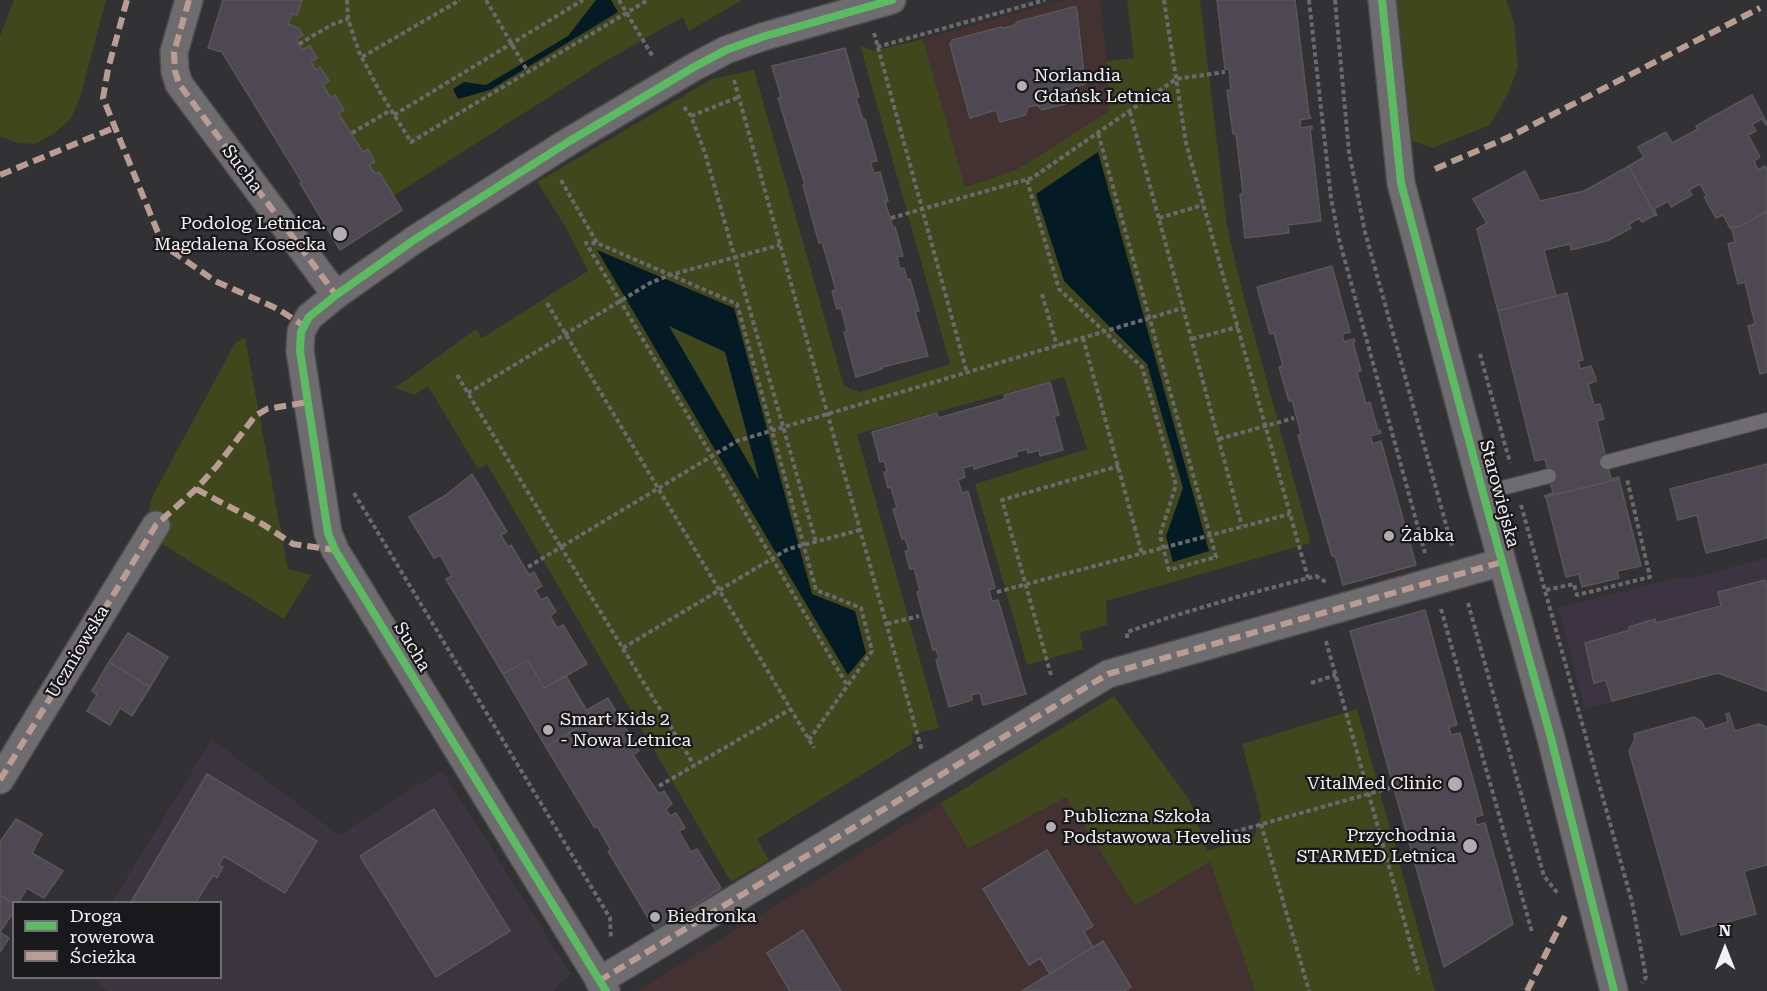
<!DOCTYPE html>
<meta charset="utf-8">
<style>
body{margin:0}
#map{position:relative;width:1767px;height:991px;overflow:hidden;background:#323133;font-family:"Roboto Serif",serif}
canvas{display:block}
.legend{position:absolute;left:12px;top:901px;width:210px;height:78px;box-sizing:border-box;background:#19181a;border:2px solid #706f71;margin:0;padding:8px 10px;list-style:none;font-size:18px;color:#f2f1f3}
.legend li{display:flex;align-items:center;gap:12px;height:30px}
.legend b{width:30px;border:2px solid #706f71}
.north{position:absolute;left:1695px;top:919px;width:60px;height:60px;-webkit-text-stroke:4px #19181a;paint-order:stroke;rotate:0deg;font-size:16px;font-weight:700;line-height:24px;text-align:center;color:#f2f1f3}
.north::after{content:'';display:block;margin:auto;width:21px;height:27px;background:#f2f1f3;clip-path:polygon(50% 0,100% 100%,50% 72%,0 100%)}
</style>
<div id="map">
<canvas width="1767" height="991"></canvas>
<ul class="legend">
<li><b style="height:8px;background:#5cba63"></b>Droga rowerowa</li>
<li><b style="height:8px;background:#b99d93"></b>Ścieżka</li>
</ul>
<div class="north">N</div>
</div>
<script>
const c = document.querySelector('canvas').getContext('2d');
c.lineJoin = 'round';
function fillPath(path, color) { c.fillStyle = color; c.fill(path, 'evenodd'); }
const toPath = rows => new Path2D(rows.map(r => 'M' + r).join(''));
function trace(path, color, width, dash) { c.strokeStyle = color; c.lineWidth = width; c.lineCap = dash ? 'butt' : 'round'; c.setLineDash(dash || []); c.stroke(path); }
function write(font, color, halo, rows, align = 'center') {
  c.font = font + ' "Roboto Serif",serif'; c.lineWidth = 4.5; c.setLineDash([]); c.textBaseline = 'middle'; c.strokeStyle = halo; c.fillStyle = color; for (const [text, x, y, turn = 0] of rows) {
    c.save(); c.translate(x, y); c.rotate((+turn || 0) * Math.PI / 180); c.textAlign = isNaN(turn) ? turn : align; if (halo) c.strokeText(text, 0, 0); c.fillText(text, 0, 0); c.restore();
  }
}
fillPath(toPath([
 [212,739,339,835,442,770,571,974,553,991,107,991,94,978,220,978,220,902,112,902]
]), '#3a353e');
fillPath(toPath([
 [1767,558,1767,691,1718,673,1585,709,1558,608,1685,576,1686,579]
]), '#3d3441');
fillPath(toPath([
 [1064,0,1100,0,1107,61,1109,111,1018,169,964,187,923,39],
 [1114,696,1190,801,1255,991,637,991]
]), '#443232');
fillPath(toPath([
 [14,0,106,0,80,98,71,118,55,133,35,144,17,143,0,136,0,36],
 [302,0,742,0,689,31,683,17,670,24,606,61,393,196,379,172,375,174,369,165,375,161,368,149,363,152,338,113,335,96,331,98,323,85,329,81,321,67,316,70,311,61,317,58,310,46,302,50,296,39,302,35,298,28,288,24,292,14,297,15],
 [1127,0,1200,0,1227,226,1242,290,1311,543,1106,601,1107,625,1080,633,1083,649,1027,665,975,484,1087,449,1064,377,857,434,939,728,912,734,913,743,757,839,769,860,731,882,487,464,478,469,428,386,414,395,395,388,476,329,482,338,588,271,565,226,537,182,712,79,754,70,844,386,860,392,950,364,860,45,874,51,923,39,965,187,1018,169,1109,111,1107,61,1134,58],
 [1397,0,1506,0,1514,22,1518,67,1508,94,1490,125,1433,148,1412,141],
 [245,338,288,569,311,575,284,619,157,541,147,519,152,497,235,343],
 [1114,696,1190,801,1207,851,1254,837,1261,815,1242,744,1357,709,1435,991,1255,991,1210,861,1135,906,1066,797,968,849,941,803]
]), '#40471c');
fillPath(toPath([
 [596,0,611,0,618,12,490,90,458,99,453,89,464,82,486,85,568,36],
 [1098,152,1209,551,1173,562,1166,536,1183,488,1147,364,1064,281,1036,194],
 [597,250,734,308,812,594,855,611,866,653,848,675],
 [669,326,725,352,759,479,758,479]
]), '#041b25');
const building = toPath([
 [223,0,302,0,297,15,292,14,288,24,298,28,303,35,296,39,302,50,310,46,317,58,311,61,316,70,320,67,329,81,323,85,331,98,335,95,344,110,338,113,363,152,368,149,375,162,369,165,375,174,379,172,402,210,340,250,300,183,302,182,222,52,208,48,223,0],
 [1217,0,1295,0,1309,115,1311,118,1300,120,1301,128,1312,126,1312,129,1310,129,1321,221,1288,225,1289,233,1245,238,1240,194,1243,193,1236,134,1233,134,1227,90,1231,90,1229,69,1225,69,1217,0],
 [1073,7,1076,7,1077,11,1085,84,1065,90,1069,103,1042,110,1037,105,1028,107,1025,115,1000,122,996,110,970,118,950,44,952,40,1001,27,1005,28,1015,25,1017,22,1073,7],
 [845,48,859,97,856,98,863,120,865,119,877,161,870,162,874,173,880,172,888,201,885,202,893,228,895,227,903,256,897,257,900,269,904,268,907,280,910,279,919,311,915,311,928,356,882,367,882,369,856,377,844,332,847,331,841,308,837,309,832,291,836,290,822,242,819,243,803,185,805,185,778,98,781,97,772,66,845,48],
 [1752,95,1767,123,1766,125,1762,119,1752,124,1756,131,1748,135,1760,157,1754,161,1758,170,1765,166,1767,170,1767,211,1741,226,1730,228,1723,215,1716,218,1704,197,1707,196,1700,184,1689,190,1692,195,1671,207,1668,201,1654,209,1657,215,1656,216,1629,166,1644,157,1638,147,1666,132,1672,143,1698,129,1696,126,1752,95],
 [1629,166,1655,215,1642,222,1639,218,1629,224,1631,228,1607,241,1571,250,1570,244,1544,250,1556,296,1498,311,1477,229,1487,223,1473,199,1525,171,1540,201,1584,191,1629,166],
 [1767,211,1767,372,1760,374,1748,326,1755,324,1745,282,1738,284,1728,244,1735,242,1732,229,1730,228,1741,226,1767,211],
 [1332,266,1350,332,1342,334,1344,342,1354,339,1355,342,1353,342,1361,371,1357,372,1366,404,1370,402,1378,431,1380,430,1381,433,1370,436,1373,444,1381,441,1416,565,1343,585,1335,556,1332,556,1298,435,1301,434,1292,400,1289,401,1279,367,1283,366,1274,333,1270,334,1257,287,1332,266],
 [1567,293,1583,360,1578,361,1580,369,1591,366,1596,379,1596,381,1588,384,1594,405,1600,404,1604,419,1597,421,1611,479,1619,477,1619,479,1545,497,1544,496,1553,493,1545,459,1535,461,1498,311,1567,293],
 [1050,382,1059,415,1054,417,1063,450,1040,456,1039,450,1028,453,1027,449,1016,452,1017,456,974,469,973,465,963,468,965,477,958,480,962,493,968,491,995,588,989,590,992,601,998,600,1026,694,983,705,980,693,971,695,972,700,949,707,936,660,939,659,936,649,933,650,917,592,920,591,914,568,910,569,905,551,909,550,905,538,902,539,893,509,897,508,891,487,888,488,884,472,887,471,884,461,880,462,872,432,937,413,938,418,1005,399,1004,395,1050,382],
 [1767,464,1767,538,1706,553,1697,515,1678,520,1670,489,1767,464],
 [472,474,507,532,501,535,508,547,511,545,529,575,534,572,542,586,535,590,541,600,547,597,556,612,550,616,557,628,563,625,587,664,544,688,528,660,503,674,446,579,452,576,440,555,434,558,409,517,446,495,472,474],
 [1619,479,1641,566,1617,571,1619,578,1582,587,1579,574,1566,577,1546,497,1619,479],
 [1765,580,1767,589,1767,691,1718,673,1612,701,1606,680,1594,683,1585,643,1630,630,1629,627,1655,619,1656,623,1721,606,1718,592,1765,580],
 [1425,610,1457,725,1449,727,1451,735,1460,733,1483,815,1475,817,1476,825,1485,823,1513,924,1444,967,1350,631,1425,610],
 [128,633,168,657,150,687,109,662,128,633],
 [528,660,544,688,566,676,592,719,546,747,503,674,528,660],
 [109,662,150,687,132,716,120,708,110,725,87,711,97,695,92,691,109,662],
 [608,698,639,751,633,755,659,794,664,791,672,804,666,809,670,816,676,813,685,828,679,831,691,852,697,849,721,888,656,931,608,851,611,850,597,826,595,828,546,747,592,719,587,710,608,698],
 [1729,713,1735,731,1759,724,1767,727,1767,865,1744,871,1756,914,1681,935,1629,751,1635,739,1634,734,1694,717,1702,722,1705,729,1728,722,1726,714,1729,713],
 [207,774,317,841,285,893,224,856,219,865,223,867,217,878,213,875,196,902,131,902,207,774],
 [434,809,510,931,436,977,360,856,434,809],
 [16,819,42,834,32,853,63,871,44,898,27,888,19,902,14,904,0,895,0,842,16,819],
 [1047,850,1093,926,1084,931,1093,947,1050,974,1040,958,1029,965,983,889,1047,850],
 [0,895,14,904,14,911,0,932,0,895],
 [803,930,841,991,790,991,767,953,803,930],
 [0,932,9,938,0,952,0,932],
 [1103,941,1131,987,1124,991,1022,991,1103,941]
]);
fillPath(building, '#4e4853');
trace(building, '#575758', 1.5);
const service = toPath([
 [1607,462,1767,420],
 [1483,493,1549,476]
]);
const minor = toPath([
 [189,0,174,52,175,71,179,84,336,295],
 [1382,0,1401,183,1483,493,1551,738,1614,991],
 [0,780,156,525],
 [599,981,1108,674,1502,562],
 [606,991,335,550,328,533,300,351,301,332,309,317,336,295,414,240,568,142,694,67,726,50,762,37,892,0]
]);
trace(service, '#4d4d4e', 16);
trace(minor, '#4d4d4e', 30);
trace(toPath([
 [347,0,348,19,359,52,380,92,411,142,648,0],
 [486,0,528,72],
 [619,0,653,57],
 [1164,0,1186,143,1308,578],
 [1309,0,1331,198,1339,239,1425,553],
 [1335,0,1349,152,1365,232,1452,546],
 [874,33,967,373],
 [299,44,331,25,348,19],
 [877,47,1045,0],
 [362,57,460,0],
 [734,80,922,751],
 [684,107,691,116,705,153,816,542],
 [1130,112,1242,526],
 [394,115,583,0],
 [691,116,739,97],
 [352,133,391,110],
 [561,180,597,243],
 [1027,180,1059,289,1142,367,1176,485,1160,535,1169,570,1216,557,1098,133],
 [891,218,1032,178,1176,79,1225,72],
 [1159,218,1203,205],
 [1042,294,1057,346],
 [547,303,814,748],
 [1083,338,1142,554],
 [1192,339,1238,327],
 [1480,354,1510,463],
 [457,375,561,547,737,441,1183,308],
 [468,393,650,283,670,275,780,245],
 [1219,439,1294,418],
 [354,493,610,918,611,939],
 [1521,505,1632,902,1646,977,1642,983],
 [528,567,561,547,694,765],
 [1546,590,1574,584,1577,595,1650,577,1627,479],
 [997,592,1290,514],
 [1468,603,1544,876,1559,895],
 [1441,609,1532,932],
 [887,624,919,616],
 [1127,638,1127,632,1167,618,1237,597,1316,576,1326,582],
 [1326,641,1419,974],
 [623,648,788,549,860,530],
 [1051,675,1002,500,1119,466],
 [1311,683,1336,675],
 [809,740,872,651,861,608,816,590,737,304,597,243,586,243,847,685],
 [659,786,791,709],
 [1261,824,1309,991],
 [1227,834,1393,787]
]), '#6a696b', 4, [4.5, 3]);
trace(service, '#6e6c6e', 14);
trace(minor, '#6e6c6e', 27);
trace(toPath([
 [127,0,108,69,103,98,163,245,215,281,278,309,304,326],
 [189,0,174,52,175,71,179,84,336,295],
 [1435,169,1509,137,1760,8],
 [0,175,116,127],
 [196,489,264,525,293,544,335,550,333,546],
 [0,780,156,525,196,489,217,466,255,416,267,409,308,402],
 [599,981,1108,674,1502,562],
 [1527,991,1567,912]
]), '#b99d93', 6, [12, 6]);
trace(toPath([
 [1382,0,1401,183,1483,493,1551,738,1614,991],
 [606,991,335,550,328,533,300,351,301,332,309,317,336,295,414,240,568,142,694,67,726,50,762,37,892,0]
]), '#5cba63', 8);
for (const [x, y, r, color] of [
 [1022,86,6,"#afaeb0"],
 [340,234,8,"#afaeb0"],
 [1389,536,6,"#afaeb0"],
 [548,730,6,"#afaeb0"],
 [1455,784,8,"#afaeb0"],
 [1051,827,6,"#afaeb0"],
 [1470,846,8,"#afaeb0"],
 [655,917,6,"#afaeb0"]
]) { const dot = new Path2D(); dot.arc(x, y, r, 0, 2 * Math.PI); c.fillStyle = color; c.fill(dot); trace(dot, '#19181a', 2); }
write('18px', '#f2f1f3', '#19181a', [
 ["Norlandia",1034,76],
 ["Gdańsk Letnica",1034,97],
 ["Podolog Letnica.",326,224,"right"],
 ["Magdalena Kosecka",326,245,"right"],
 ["Żabka",1401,536],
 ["Smart Kids 2",560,720],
 ["- Nowa Letnica",560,741],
 ["VitalMed Clinic",1442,784,"right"],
 ["Publiczna Szkoła",1063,817],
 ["Podstawowa Hevelius",1063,838],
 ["Przychodnia",1456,836,"right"],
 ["STARMED Letnica",1456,857,"right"],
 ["Biedronka",667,917]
], 'left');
write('18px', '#f2f1f3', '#19181a', [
 ["Sucha",242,169,53],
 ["Starowiejska",1499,494,75],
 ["Sucha",412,647,59],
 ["Uczniowska",78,652,-59]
]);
</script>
